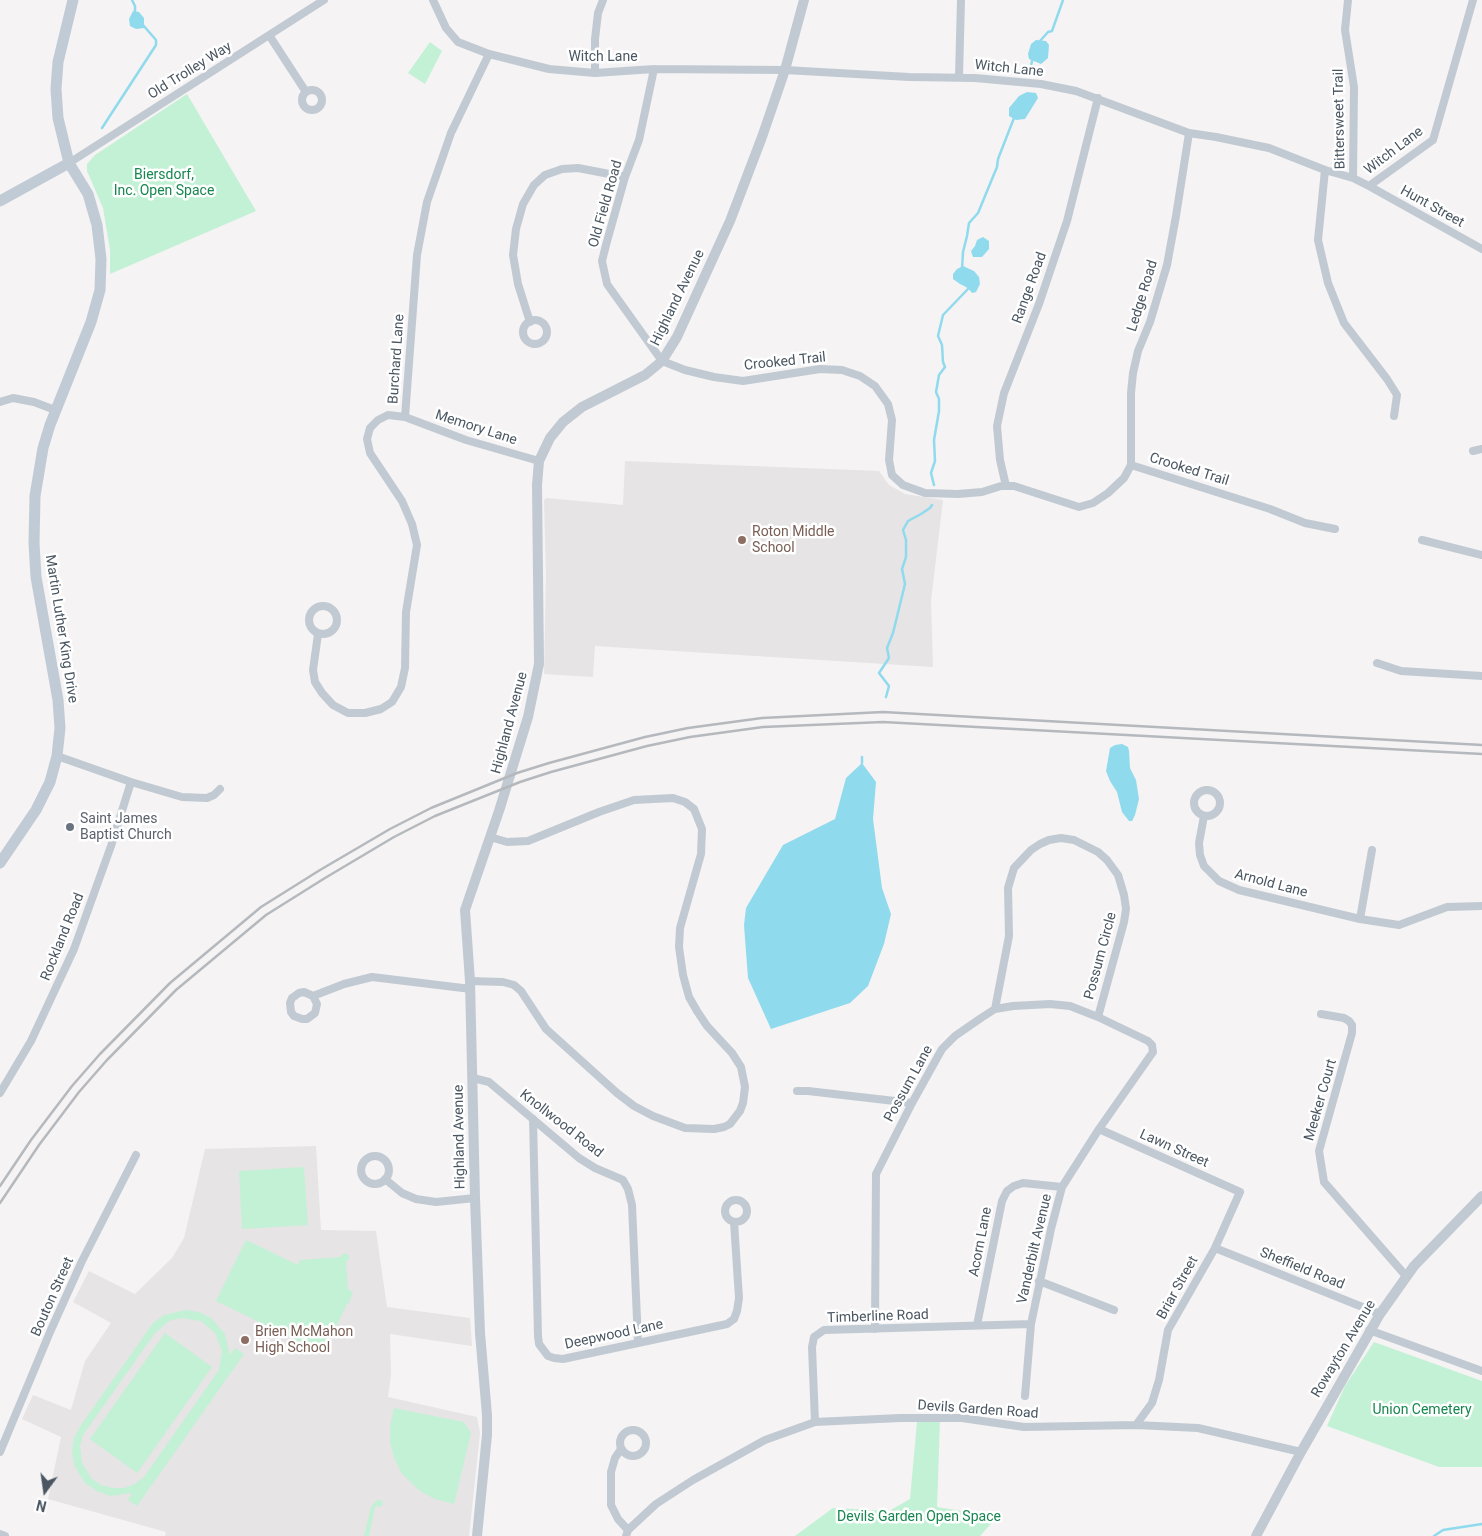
<!DOCTYPE html>
<style>
body{margin:0}
#map{position:relative;width:1482px;height:1536px;overflow:hidden;background:#f5f3f3;font-family:Roboto,sans-serif}
canvas{display:block}
.north{position:absolute;left:20px;top:1466px;width:50px;height:50px;-webkit-text-stroke:4px #fff;paint-order:stroke;rotate:194deg;font-size:14px;font-weight:700;line-height:20px;text-align:center;color:#4a5661}
.north::after{content:'';display:block;margin:auto;width:18px;height:22px;background:#4a5661;clip-path:polygon(50% 0,100% 100%,50% 72%,0 100%)}
</style>
<div id="map">
<canvas width="1482" height="1536"></canvas>
<div class="north">N</div>
</div>
<script>
const c = document.querySelector('canvas').getContext('2d');
c.lineJoin = 'round';
function fillPath(path, color) { c.fillStyle = color; c.fill(path, 'evenodd'); }
const toPath = rows => new Path2D(rows.map(r => 'M' + r).join(''));
function trace(path, color, width, dash) { c.strokeStyle = color; c.lineWidth = width; c.lineCap = dash ? 'butt' : 'round'; c.setLineDash(dash || []); c.stroke(path); }
function write(font, color, halo, rows, align = 'center') {
  c.font = font + ' Roboto,sans-serif'; c.lineWidth = 5; c.setLineDash([]); c.textBaseline = 'middle'; c.strokeStyle = halo; c.fillStyle = color; for (const [text, x, y, turn = 0] of rows) {
    c.save(); c.translate(x, y); c.rotate((+turn || 0) * Math.PI / 180); c.textAlign = isNaN(turn) ? turn : align; if (halo) c.strokeText(text, 0, 0); c.fillText(text, 0, 0); c.restore();
  }
}
fillPath(toPath([
 [625,461,879,471,889,485,905,494,943,500,931,601,933,667,595,646,593,677,544,674,546,575,544,500,546,498,623,505],
 [316,1146,321,1230,376,1231,387,1307,470,1318,472,1346,390,1334,391,1375,388,1397,477,1417,480,1433,469,1536,165,1536,166,1532,48,1499,61,1437,22,1419,33,1395,71,1410,85,1361,111,1323,73,1302,89,1271,135,1294,172,1258,184,1238,205,1149]
]), '#e6e4e5');
fillPath(toPath([
 [430,42,442,51,425,84,408,73],
 [187,94,256,211,110,274,110,250,103,208,87,171,87,164,95,155],
 [304,1167,308,1225,242,1229,239,1171],
 [246,1240,298,1265,300,1260,340,1257,344,1253,349,1255,349,1259,346,1262,348,1289,353,1292,349,1303,347,1304,323,1353,216,1301],
 [185,1310,199,1312,211,1318,225,1334,230,1355,235,1348,244,1354,137,1506,128,1500,132,1493,110,1496,97,1491,85,1483,74,1465,72,1451,74,1438,81,1425,153,1323,164,1315],
 [181,1318,201,1321,215,1333,222,1351,219,1370,144,1477,135,1484,124,1488,112,1488,101,1485,91,1478,82,1463,80,1446,83,1435,155,1333,169,1321],
 [165,1333,212,1367,137,1473,90,1439],
 [1374,1342,1482,1381,1482,1467,1439,1467,1327,1426,1345,1386],
 [394,1408,464,1422,471,1433,454,1504,435,1499,420,1491,402,1474,395,1460,390,1443,390,1426],
 [940,1420,937,1507,997,1517,980,1536,795,1536,833,1508,889,1511,910,1499,917,1422],
 [377,1500,383,1501,382,1506,375,1507,369,1536,364,1536,371,1507]
]), '#c3f1d5');
fillPath(toPath([
 [133,11,139,12,144,18,144,28,136,29,130,26,129,19],
 [1036,40,1046,41,1049,45,1048,58,1041,64,1029,59,1028,54,1031,44],
 [1027,92,1036,93,1038,98,1025,119,1016,120,1009,116,1009,108,1019,96],
 [983,237,989,241,989,249,982,257,973,257,971,251,975,246,977,240],
 [963,266,974,271,979,277,980,284,976,292,972,293,968,288,960,284,953,279,953,274,957,269],
 [1122,744,1128,747,1129,751,1130,768,1136,780,1139,799,1135,815,1132,821,1129,821,1122,812,1117,792,1110,781,1106,771,1110,748,1115,745],
 [862,763,876,782,873,819,882,888,891,914,884,944,868,986,850,1003,771,1029,748,978,744,925,746,908,783,845,835,819,846,778]
]), '#90daee');
trace(toPath([
 [132,0,135,6,135,13],
 [1040,41,1048,32,1052,31,1063,0],
 [1030,70,1033,57],
 [102,128,156,45,156,40,143,25],
 [962,269,963,252,967,236,969,223,978,213,997,167,998,159,1014,118],
 [934,485,931,473,935,461,934,440,939,411,939,399,936,392,939,375,945,367,943,362,942,345,938,336,943,315,968,289,968,285],
 [886,697,889,686,879,673,889,658,887,648,893,633,905,584,902,569,906,557,906,540,903,530,908,521,921,514,930,508,932,505],
 [862,763,862,757],
 [1434,1536,1443,1530,1482,1524]
]), '#90daee', 2.5);
trace(toPath([
 [433,0,446,28,458,42,489,54,549,69,595,73,654,69,785,70,909,77,975,78,1041,84,1076,91,1189,133,1216,137,1269,148,1325,170,1353,178,1369,186,1433,140,1473,0],
 [1348,0,1345,30,1354,87,1353,178],
 [269,35,306,92],
 [654,69,639,140,625,177,606,245,602,261,607,284,662,361,685,370,714,377,743,381,820,369,842,370,860,376,875,386,888,404,892,420,889,460,892,475,903,485,925,493,958,494,982,492,1001,486,1014,486,1079,507,1093,503,1108,493,1124,478,1131,465,1270,509,1305,523,1335,529],
 [595,73,595,39,598,13,603,0],
 [959,77,961,0],
 '302 100a10 10 0 1 1 20 0a10 10 0 1 1-20 0Z',
 [69,163,324,0],
 [1325,170,1318,240,1328,283,1344,323,1387,379,1397,395,1394,416],
 [1369,186,1482,249],
 '523 332a12 12 0 1 1 24 0a12 12 0 1 1-24 0Z',
 [530,322,518,284,513,255,516,229,523,204,534,185,545,175,562,169,578,168,625,177],
 [0,402,13,398,34,402,55,410],
 [405,417,417,255,427,202,451,133,489,54],
 [1473,451,1482,449],
 [1131,465,1131,393,1133,373,1138,351,1150,322,1167,265,1176,216,1189,133],
 [1006,486,1000,460,997,426,1004,393,1039,304,1067,221,1098,98],
 [1422,540,1482,555],
 '309 620a14 14 0 1 1 28 0a14 14 0 1 1-28 0Z',
 [318,634,313,670,315,682,322,693,333,705,348,713,365,713,381,709,392,702,401,687,405,668,406,612,417,545,412,524,402,501,370,453,367,439,370,428,378,420,388,415,405,417,466,440,539,461],
 [1377,663,1401,671,1482,676],
 [57,756,131,782,182,797,207,798,214,795,220,789],
 '1194 803a13 13 0 1 1 26 0a13 13 0 1 1-26 0Z',
 [1204,816,1199,843,1200,855,1204,866,1219,881,1239,890,1360,919,1399,925,1447,907,1482,906],
 [1360,919,1372,850],
 [470,981,503,982,514,985,521,991,546,1029,617,1093,634,1106,653,1116,685,1128,714,1129,724,1127,730,1124,740,1111,743,1103,745,1087,741,1067,732,1053,707,1026,697,1011,689,997,683,975,679,947,680,928,701,854,702,829,694,809,685,802,673,798,634,800,599,812,528,841,507,842,490,837],
 [313,996,317,1004,315,1013,307,1019,302,1019,294,1016,291,1012,290,1003,292,998,299,993,304,992,313,996,344,984,372,977,471,989],
 [995,1009,1009,936,1008,888,1014,868,1031,850,1040,844,1049,840,1061,838,1074,840,1098,852,1107,860,1118,875,1124,895,1126,909,1124,922,1098,1017],
 [1321,1014,1344,1018,1349,1021,1352,1025,1352,1033,1319,1151,1324,1182,1406,1276],
 [473,1078,489,1082,579,1158,595,1168,623,1180,628,1189,632,1205,638,1342],
 [797,1091,808,1091,912,1103],
 [0,1093,31,1041,74,949,111,846,131,782],
 [533,1119,538,1336,539,1344,548,1356,554,1358,563,1359,727,1324,734,1319,737,1311,739,1298,734,1222],
 [1099,1129,1240,1192,1215,1248,1168,1330,1159,1380,1152,1403,1136,1425],
 '361 1170a14 14 0 1 1 28 0a14 14 0 1 1-28 0Z',
 [385,1179,402,1193,416,1199,436,1202,475,1198],
 '725 1211a11 11 0 1 1 22 0a11 11 0 1 1-22 0Z',
 [1215,1248,1380,1314],
 [1039,1281,1114,1310],
 [977,1325,1002,1201,1007,1191,1014,1186,1023,1183,1062,1187],
 [875,1329,876,1174,912,1103,942,1049,955,1036,981,1018,995,1009,1013,1006,1050,1004,1070,1006,1098,1017,1148,1041,1152,1045,1153,1052,1099,1129,1062,1187,1051,1229,1031,1324,1025,1396],
 [1369,1330,1482,1371],
 [815,1422,812,1347,814,1337,824,1330,1031,1324],
 '620 1443a13 13 0 1 1 26 0a13 13 0 1 1-26 0Z',
 [621,1449,615,1458,611,1472,611,1505,618,1519,628,1530],
 [0,1452,50,1332,82,1261,136,1155],
 [0,1534,5,1536],
 [626,1536,628,1530,656,1504,693,1480,765,1440,815,1422,900,1418,962,1418,1024,1427,1136,1425,1198,1428,1301,1452]
]), '#c1cad2', 8);
trace(toPath([
 [477,1536,487,1435,487,1415,480,1333,475,1198,470,981,465,910,499,811,528,717,539,664,537,485,539,461,550,438,563,422,582,407,645,375,662,361,677,337,730,221,762,137,785,70,804,0],
 [1256,1536,1301,1452,1380,1314,1414,1266,1482,1196]
]), '#c1cad2', 10);
trace(toPath([
 [0,201,69,163],
 [0,863,36,810,50,782,57,756,60,728,58,700,36,577,34,543,35,496,43,448,50,425,91,322,100,290,101,259,97,225,88,194,69,163,58,118,56,89,58,62,73,0]
]), '#c1cbd6', 11);
trace(toPath([
 [0,1186,31,1140,72,1086,100,1054,170,983,261,907,320,870,390,829,431,808,517,773,549,763,645,737,688,728,762,718,883,712,1482,745],
 [0,1203,39,1145,79,1092,107,1060,176,990,266,915,325,878,394,837,435,816,520,782,551,772,647,746,690,737,763,727,883,722,1482,754]
]), '#b5b8bd', 2.5);
for (const [x, y, r, color] of [
 [742,540,5,"#8d6e63"],
 [70,827,5,"#6b7280"],
 [245,1340,5,"#8d6e63"]
]) { const dot = new Path2D(); dot.arc(x, y, r, 0, 2 * Math.PI); c.fillStyle = color; c.fill(dot); trace(dot, '#fff', 2); }
write('14px', '#4a5661', '#fff', [
 ["Witch Lane",603,57],
 ["Witch Lane",1009,69,6],
 ["Old Trolley Way",190,71,-32],
 ["Bittersweet Trail",1340,119,-91],
 ["Witch Lane",1394,151,-37],
 ["Old Field Road",606,204,-74],
 ["Hunt Street",1432,207,29],
 ["Range Road",1030,288,-70],
 ["Ledge Road",1143,296,-73],
 ["Highland Avenue",678,298,-64],
 ["Burchard Lane",397,359,-86],
 ["Crooked Trail",785,362,-6],
 ["Memory Lane",476,428,18],
 ["Crooked Trail",1189,470,17],
 ["Martin Luther King Drive",61,629,81],
 ["Highland Avenue",510,723,-75],
 ["Arnold Lane",1271,884,15],
 ["Rockland Road",63,937,-68],
 ["Possum Circle",1101,956,-75],
 ["Possum Lane",909,1084,-61],
 ["Meeker Court",1321,1100,-74],
 ["Knollwood Road",561,1124,38],
 ["Highland Avenue",460,1137,-91],
 ["Lawn Street",1174,1149,24],
 ["Acorn Lane",981,1242,-79],
 ["Vanderbilt Avenue",1035,1249,-77],
 ["Sheffield Road",1302,1269,22],
 ["Briar Street",1178,1288,-61],
 ["Bouton Street",53,1297,-66],
 ["Timberline Road",878,1317,-2],
 ["Deepwood Lane",614,1335,-12],
 ["Rowayton Avenue",1344,1349,-59],
 ["Devils Garden Road",978,1410,4]
]);
write('14px', '#17864f', '#fff', [
 ["Biersdorf,",164,175],
 ["Inc. Open Space",164,191],
 ["Union Cemetery",1422,1410],
 ["Devils Garden Open Space",919,1517]
]);
write('14px', '#785e54', '#fff', [
 ["Roton Middle",752,532],
 ["School",752,548],
 ["Brien McMahon",255,1332],
 ["High School",255,1348]
], 'left');
write('14px', '#5b616d', '#fff', [
 ["Saint James",80,819],
 ["Baptist Church",80,835]
], 'left');
</script>
